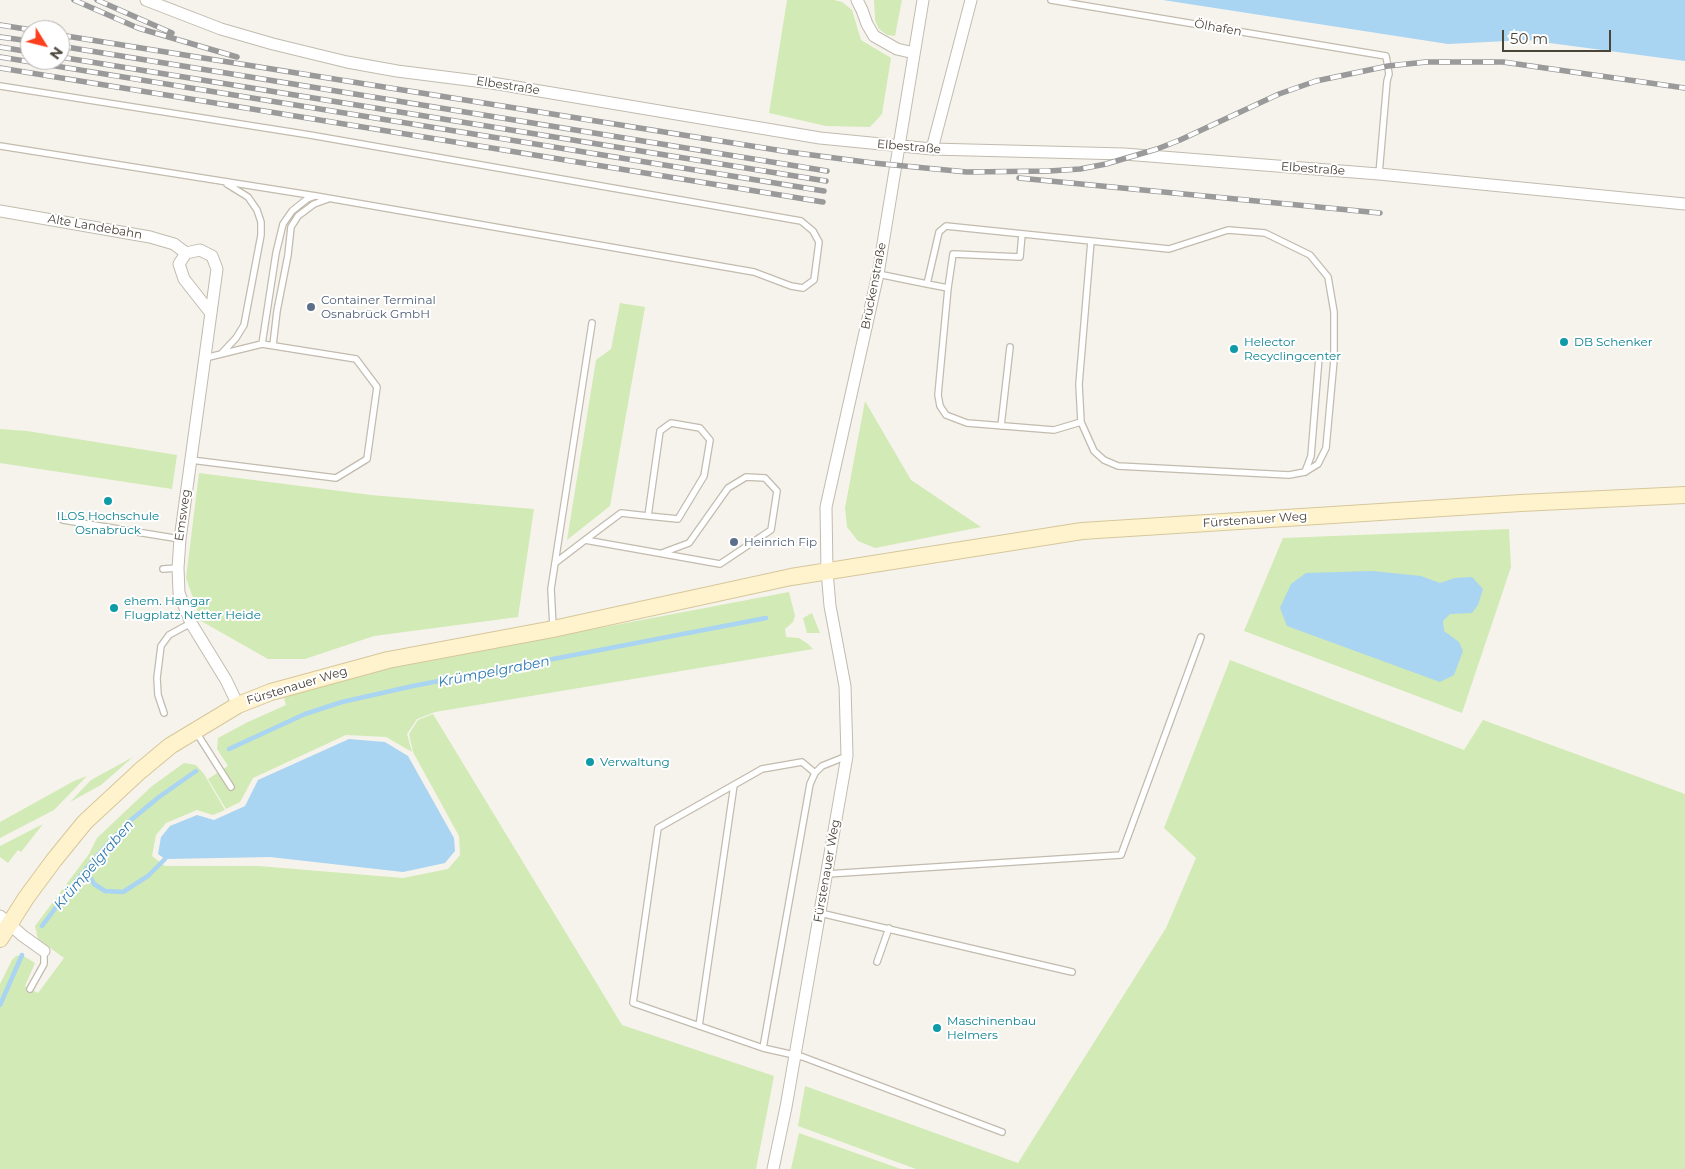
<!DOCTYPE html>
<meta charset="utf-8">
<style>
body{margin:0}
#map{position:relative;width:1685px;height:1169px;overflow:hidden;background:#f6f3ec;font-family:Montserrat,sans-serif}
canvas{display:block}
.north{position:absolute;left:20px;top:20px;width:50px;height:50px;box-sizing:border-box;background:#fff;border:1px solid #b7b4b0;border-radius:50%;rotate:126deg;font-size:14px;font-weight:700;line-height:20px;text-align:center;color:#4b4439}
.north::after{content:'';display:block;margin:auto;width:18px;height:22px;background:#fc3f1d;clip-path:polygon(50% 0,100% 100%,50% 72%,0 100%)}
.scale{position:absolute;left:1502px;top:30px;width:109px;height:22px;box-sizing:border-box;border:2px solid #4b4439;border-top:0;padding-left:6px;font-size:15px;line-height:18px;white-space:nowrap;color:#4b4439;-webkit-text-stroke:4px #fff;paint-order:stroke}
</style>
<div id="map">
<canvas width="1685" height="1169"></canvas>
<div class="north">N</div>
<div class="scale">50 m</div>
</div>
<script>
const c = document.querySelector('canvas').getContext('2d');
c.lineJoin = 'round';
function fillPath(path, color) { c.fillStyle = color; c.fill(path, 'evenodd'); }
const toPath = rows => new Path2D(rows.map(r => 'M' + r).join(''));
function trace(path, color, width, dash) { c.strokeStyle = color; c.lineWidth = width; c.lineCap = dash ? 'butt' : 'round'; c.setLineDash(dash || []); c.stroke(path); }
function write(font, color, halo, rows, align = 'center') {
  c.font = font + ' Montserrat,sans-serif'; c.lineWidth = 4; c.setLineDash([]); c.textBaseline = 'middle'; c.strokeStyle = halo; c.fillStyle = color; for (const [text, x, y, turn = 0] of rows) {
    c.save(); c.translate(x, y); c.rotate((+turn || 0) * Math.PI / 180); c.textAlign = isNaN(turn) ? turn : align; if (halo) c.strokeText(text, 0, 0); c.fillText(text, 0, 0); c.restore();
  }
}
fillPath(toPath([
 [787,0,834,0,842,2,852,10,861,40,891,58,882,114,870,127,826,126,769,113],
 [874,0,902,0,895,36,887,35,879,29,875,20],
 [620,303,645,307,610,506,567,540,596,360,611,349],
 [865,401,911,480,981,527,875,548,858,541,847,527,845,508],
 [0,429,27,431,177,455,172,489,0,463],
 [199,473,371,495,534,509,518,617,374,636,305,659,268,659,201,621,186,578],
 [1509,529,1511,567,1462,713,1244,631,1283,538],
 [789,592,795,616,793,622,785,629,786,637,799,638,808,644,813,649,435,712,417,719,407,734,412,752,386,737,346,735,253,778,240,802,226,809,208,779,228,766,217,749,218,738,248,722,286,705,284,698,313,688,389,668],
 [812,613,820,633,807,633,803,618],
 [1230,660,1464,750,1483,720,1685,794,1685,1169,916,1169,798,1126,805,1086,1018,1163,1166,928,1196,858,1164,828],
 [433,714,622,1025,774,1076,756,1169,0,1169,0,984,12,960,16,956,22,955,35,963,25,986,38,993,64,958,38,939,35,926,89,854,97,838,152,786,184,763,196,765,204,774,225,810,213,815,197,810,166,823,156,835,152,856,165,866,259,866,403,878,448,869,460,855,459,836,413,752,409,734,418,720],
 [133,757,101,785,70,802,91,780],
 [87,776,54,810,0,838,0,822,74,781],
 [43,824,21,852,18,850,8,863,0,857,0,846],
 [799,1133,901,1169,791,1169]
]), '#d2eab5');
fillPath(toPath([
 [1163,0,1685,0,1685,61,1527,40,1448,44],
 [1372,571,1421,576,1440,583,1455,578,1472,577,1483,589,1478,605,1472,613,1450,614,1443,621,1444,631,1459,642,1463,651,1454,675,1440,682,1287,626,1280,608,1291,584,1306,573],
 [349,739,385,742,408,756,454,838,455,851,445,863,403,872,270,857,165,859,158,854,161,837,170,826,197,815,214,820,245,806,258,780]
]), '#a9d4f2');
trace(toPath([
 [229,749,305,714,342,702,413,686,766,618],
 [86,869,94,884,105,891,123,892,148,876,165,859],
 [42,926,74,883,105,847,131,820,159,797,196,771],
 [0,1005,22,955]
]), '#a9d4f2', 4.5);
const lane = toPath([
 [1051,0,1386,56,1389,74,1387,81,1379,174],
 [0,86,310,135,801,221,813,231,819,242,814,280,803,288,791,286,754,272,316,196,0,146],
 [1022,234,1020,257,953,254,948,288,938,395,940,406,946,415,967,423,1054,430,1081,422],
 [878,274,927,284,939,232,946,226,1169,249,1228,230,1265,233,1310,255,1328,277,1334,312,1334,360,1326,448,1318,464,1305,472,1289,475,1118,466,1104,460,1094,451,1081,422,1079,384,1091,241],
 [927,284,948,288],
 [262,344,276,253,283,224,292,211,307,199,315,196],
 [273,345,277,311,288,255,291,227,298,216,314,204,328,199],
 [222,353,236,338,244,325,261,235,261,222,257,210,248,197,227,184],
 [1001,426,1010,347],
 [191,460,336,478,367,459,377,387,356,359,262,344,205,358],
 [1305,472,1311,456,1319,357],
 [63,520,180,539],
 [585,540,621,513,648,516,678,519,704,476,710,440,700,428,671,423,660,431,648,516],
 [555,563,585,540,720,564,771,530,777,491,765,478,746,477,728,488,689,543,662,553],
 [163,569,178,568],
 [553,627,551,589,592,323],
 [164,713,158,695,157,678,161,646,169,635,191,623],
 [196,732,231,787],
 [815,773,802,762,762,769,658,828,633,1003,763,1048,803,1057,1002,1132],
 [827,874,1121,855,1201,637],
 [820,913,1072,972],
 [877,962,889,928],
 [30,989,44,964,44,951],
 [699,1026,734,785],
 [763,1048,810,784,815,773,822,766,847,756]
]);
const street = toPath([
 [146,0,221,29,273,44,347,62,397,71,492,83,820,138,932,149,1124,154,1379,174,1685,204],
 [857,0,862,10,867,24,874,36,897,49,914,53],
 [932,149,971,0],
 [0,211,150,237,174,244,186,253],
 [210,312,184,279,179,264,186,253,200,250,212,256,217,269,180,539,178,568,179,593,191,623,226,680,238,705],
 [0,916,23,936,44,951],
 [773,1169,786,1107,847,756,845,686,830,606,827,571,826,507,878,274,923,0]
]);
const secondary = toPath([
 [0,939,26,898,54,860,85,822,140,771,170,746,238,705,271,692,388,660,553,629,791,577,1082,531,1521,503,1685,495]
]);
trace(lane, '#c2bbae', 8);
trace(street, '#c2bbae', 13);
trace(secondary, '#d6c79b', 18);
trace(lane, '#fff', 5.5);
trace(street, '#fff', 11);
trace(secondary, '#fff3cd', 16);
const rail = toPath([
 [74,0,138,28,237,57],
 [97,0,172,33],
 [0,25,32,30],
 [60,35,789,152,873,163,967,172,1049,171,1080,169,1106,164,1157,149,1180,140,1279,94,1316,81,1388,66,1426,62,1503,62,1685,88],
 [0,37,30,41],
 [60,46,827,171],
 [0,47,30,52],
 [0,57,824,191],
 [60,57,826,181],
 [0,68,823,202],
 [1019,178,1380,213]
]);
trace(rail, '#9a9a9a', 5.5);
trace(rail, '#fff', 4, [11]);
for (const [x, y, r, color] of [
 [311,307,5,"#5c6f8a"],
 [1564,342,5,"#0f9aa8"],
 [1234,349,5,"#0f9aa8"],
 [108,501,5,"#0f9aa8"],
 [734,542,5,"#5c6f8a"],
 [114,608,5,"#0f9aa8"],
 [590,762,5,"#0f9aa8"],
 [937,1028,5,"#0f9aa8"]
]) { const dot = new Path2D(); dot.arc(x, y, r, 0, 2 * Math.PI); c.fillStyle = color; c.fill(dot); trace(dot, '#fff', 2); }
write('12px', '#4b4439', '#fff', [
 ["Ölhafen",1218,28,10],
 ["Elbestraße",508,86,9],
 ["Elbestraße",909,147,5],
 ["Elbestraße",1313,169,4],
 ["Alte Landebahn",95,227,10],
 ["Brückenstraße",874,286,-79],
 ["Emsweg",183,515,-82],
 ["Fürstenauer Weg",1255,520,-4],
 ["Fürstenauer Weg",297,686,-17],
 ["Fürstenauer Weg",827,871,-80]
]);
write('12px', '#4e5e75', '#fff', [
 ["Container Terminal",321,300],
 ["Osnabrück GmbH",321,314],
 ["Heinrich Fip",744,542]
], 'left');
write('12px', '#0d838f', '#fff', [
 ["Helector",1244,342],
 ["Recyclingcenter",1244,356],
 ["DB Schenker",1574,342],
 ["ILOS Hochschule",108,516,"center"],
 ["Osnabrück",108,530,"center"],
 ["ehem. Hangar",124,601],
 ["Flugplatz Netter Heide",124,615],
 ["Verwaltung",600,762],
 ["Maschinenbau",947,1021],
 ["Helmers",947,1035]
], 'left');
write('italic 14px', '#2e7ab2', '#fff', [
 ["Krümpelgraben",494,672,-11],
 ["Krümpelgraben",94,865,-49]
]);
</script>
